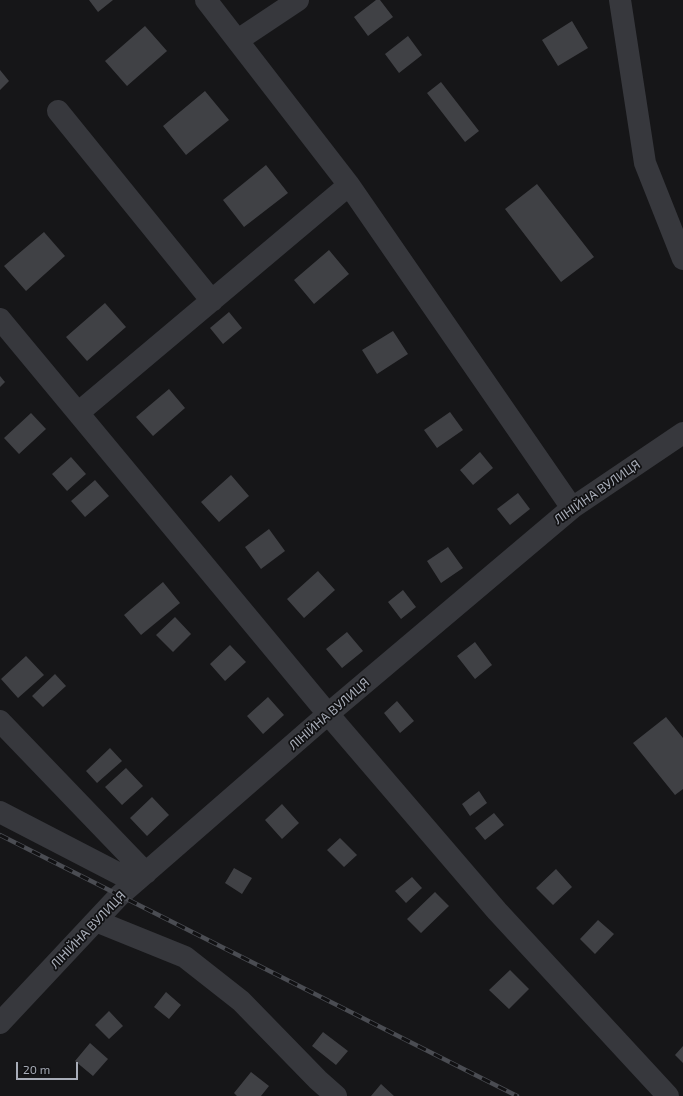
<!DOCTYPE html>
<meta charset="utf-8">
<style>
body{margin:0}
#map{position:relative;width:683px;height:1096px;overflow:hidden;background:#161618;font-family:"Exo 2",sans-serif}
canvas{display:block}
.scale{position:absolute;left:16px;top:1062px;width:62px;height:18px;box-sizing:border-box;border:2px solid #a8adb8;border-top:0;padding-left:5px;font-size:12px;line-height:14px;white-space:nowrap;color:#a8adb8;-webkit-text-stroke:3px #111113;paint-order:stroke}
</style>
<div id="map">
<canvas width="683" height="1096"></canvas>
<div class="scale">20 m</div>
</div>
<script>
const c = document.querySelector('canvas').getContext('2d');
c.lineJoin = 'round';
function fillPath(path, color) { c.fillStyle = color; c.fill(path, 'evenodd'); }
const toPath = rows => new Path2D(rows.map(r => 'M' + r).join(''));
function trace(path, color, width, dash) { c.strokeStyle = color; c.lineWidth = width; c.lineCap = dash ? 'butt' : 'round'; c.setLineDash(dash || []); c.stroke(path); }
function write(font, color, halo, rows, align = 'center') {
  c.font = font + ' "Exo 2",sans-serif'; c.lineWidth = 3.5; c.setLineDash([]); c.textBaseline = 'middle'; c.strokeStyle = halo; c.fillStyle = color; for (const [text, x, y, turn = 0] of rows) {
    c.save(); c.translate(x, y); c.rotate((+turn || 0) * Math.PI / 180); c.textAlign = isNaN(turn) ? turn : align; if (halo) c.strokeText(text, 0, 0); c.fillText(text, 0, 0); c.restore();
  }
}
fillPath(toPath([
 [89,0,113,0,98,12],
 [376,0,380,0,393,17,368,36,354,17],
 [572,21,588,48,558,66,542,40],
 [145,26,167,51,127,86,105,61],
 [408,36,422,55,399,73,385,54],
 [0,70,9,81,0,90],
 [441,82,479,131,465,142,427,93],
 [205,91,229,120,186,155,163,126],
 [266,165,288,193,244,227,223,200],
 [537,184,594,257,561,282,505,209],
 [44,232,65,256,26,291,4,266],
 [329,250,349,274,314,304,294,280],
 [105,303,126,327,87,361,66,337],
 [229,312,242,328,223,344,210,328],
 [393,331,408,354,377,374,362,350],
 [0,376,5,382,0,387],
 [169,389,185,408,153,436,136,417],
 [450,412,463,430,437,448,424,430],
 [31,413,46,429,19,454,4,438],
 [480,452,493,468,473,485,460,470],
 [71,457,86,474,67,491,52,474],
 [231,475,249,496,219,522,201,502],
 [95,480,109,496,85,517,71,501],
 [518,493,530,509,510,525,497,509],
 [269,529,285,551,261,569,245,547],
 [448,547,463,568,441,583,427,561],
 [318,571,335,590,304,618,287,599],
 [163,582,180,603,141,635,124,615],
 [403,590,416,607,401,619,388,602],
 [175,617,191,634,173,652,156,635],
 [347,632,363,651,342,668,326,649],
 [475,642,492,665,475,679,457,656],
 [230,645,246,662,225,681,210,664],
 [26,656,44,675,18,698,1,679],
 [55,674,66,686,43,707,32,696],
 [268,697,284,715,263,734,247,716],
 [397,701,414,721,400,733,384,713],
 [666,717,683,738,683,789,675,795,633,743],
 [110,748,122,761,97,783,86,771],
 [126,768,143,786,122,805,105,787],
 [479,791,487,803,470,816,462,804],
 [152,797,169,815,147,836,130,818],
 [282,804,299,823,282,839,265,820],
 [494,813,504,825,485,840,475,828],
 [340,838,357,855,344,867,327,850],
 [234,868,252,878,242,894,225,883],
 [556,869,572,887,553,905,536,888],
 [412,877,422,888,406,903,395,891],
 [435,892,449,906,421,933,407,919],
 [598,920,614,934,595,954,580,939],
 [510,970,529,989,509,1009,489,990],
 [166,992,181,1005,169,1019,154,1007],
 [109,1011,123,1026,109,1039,95,1025],
 [323,1032,348,1051,336,1065,312,1046],
 [90,1043,108,1059,93,1076,75,1061],
 [683,1046,683,1063,675,1055],
 [251,1072,269,1086,261,1096,237,1096,234,1093],
 [381,1084,394,1096,371,1096]
]), '#404145');
trace(toPath([
 [206,0,349,185,572,508],
 [620,0,645,163,683,259],
 [238,40,298,0],
 [58,111,212,301],
 [0,319,328,714,497,911,668,1096],
 [78,413,349,185],
 [0,721,146,873],
 [0,812,135,882],
 [96,921,185,957,241,1001,318,1080,336,1096],
 [0,1023,119,896,328,714,572,508,683,433]
]), '#37383d', 22);
const rail = toPath([
 [0,835,517,1096]
]);
trace(rail, '#4a4c52', 4.5);
trace(rail, '#111113', 3, [9]);
write('13px', '#a8adb8', '#111113', [
 ["ЛІНІЙНА ВУЛИЦЯ",597,492,-35],
 ["ЛІНІЙНА ВУЛИЦЯ",329,714,-41],
 ["ЛІНІЙНА ВУЛИЦЯ",88,930,-46]
]);
</script>
